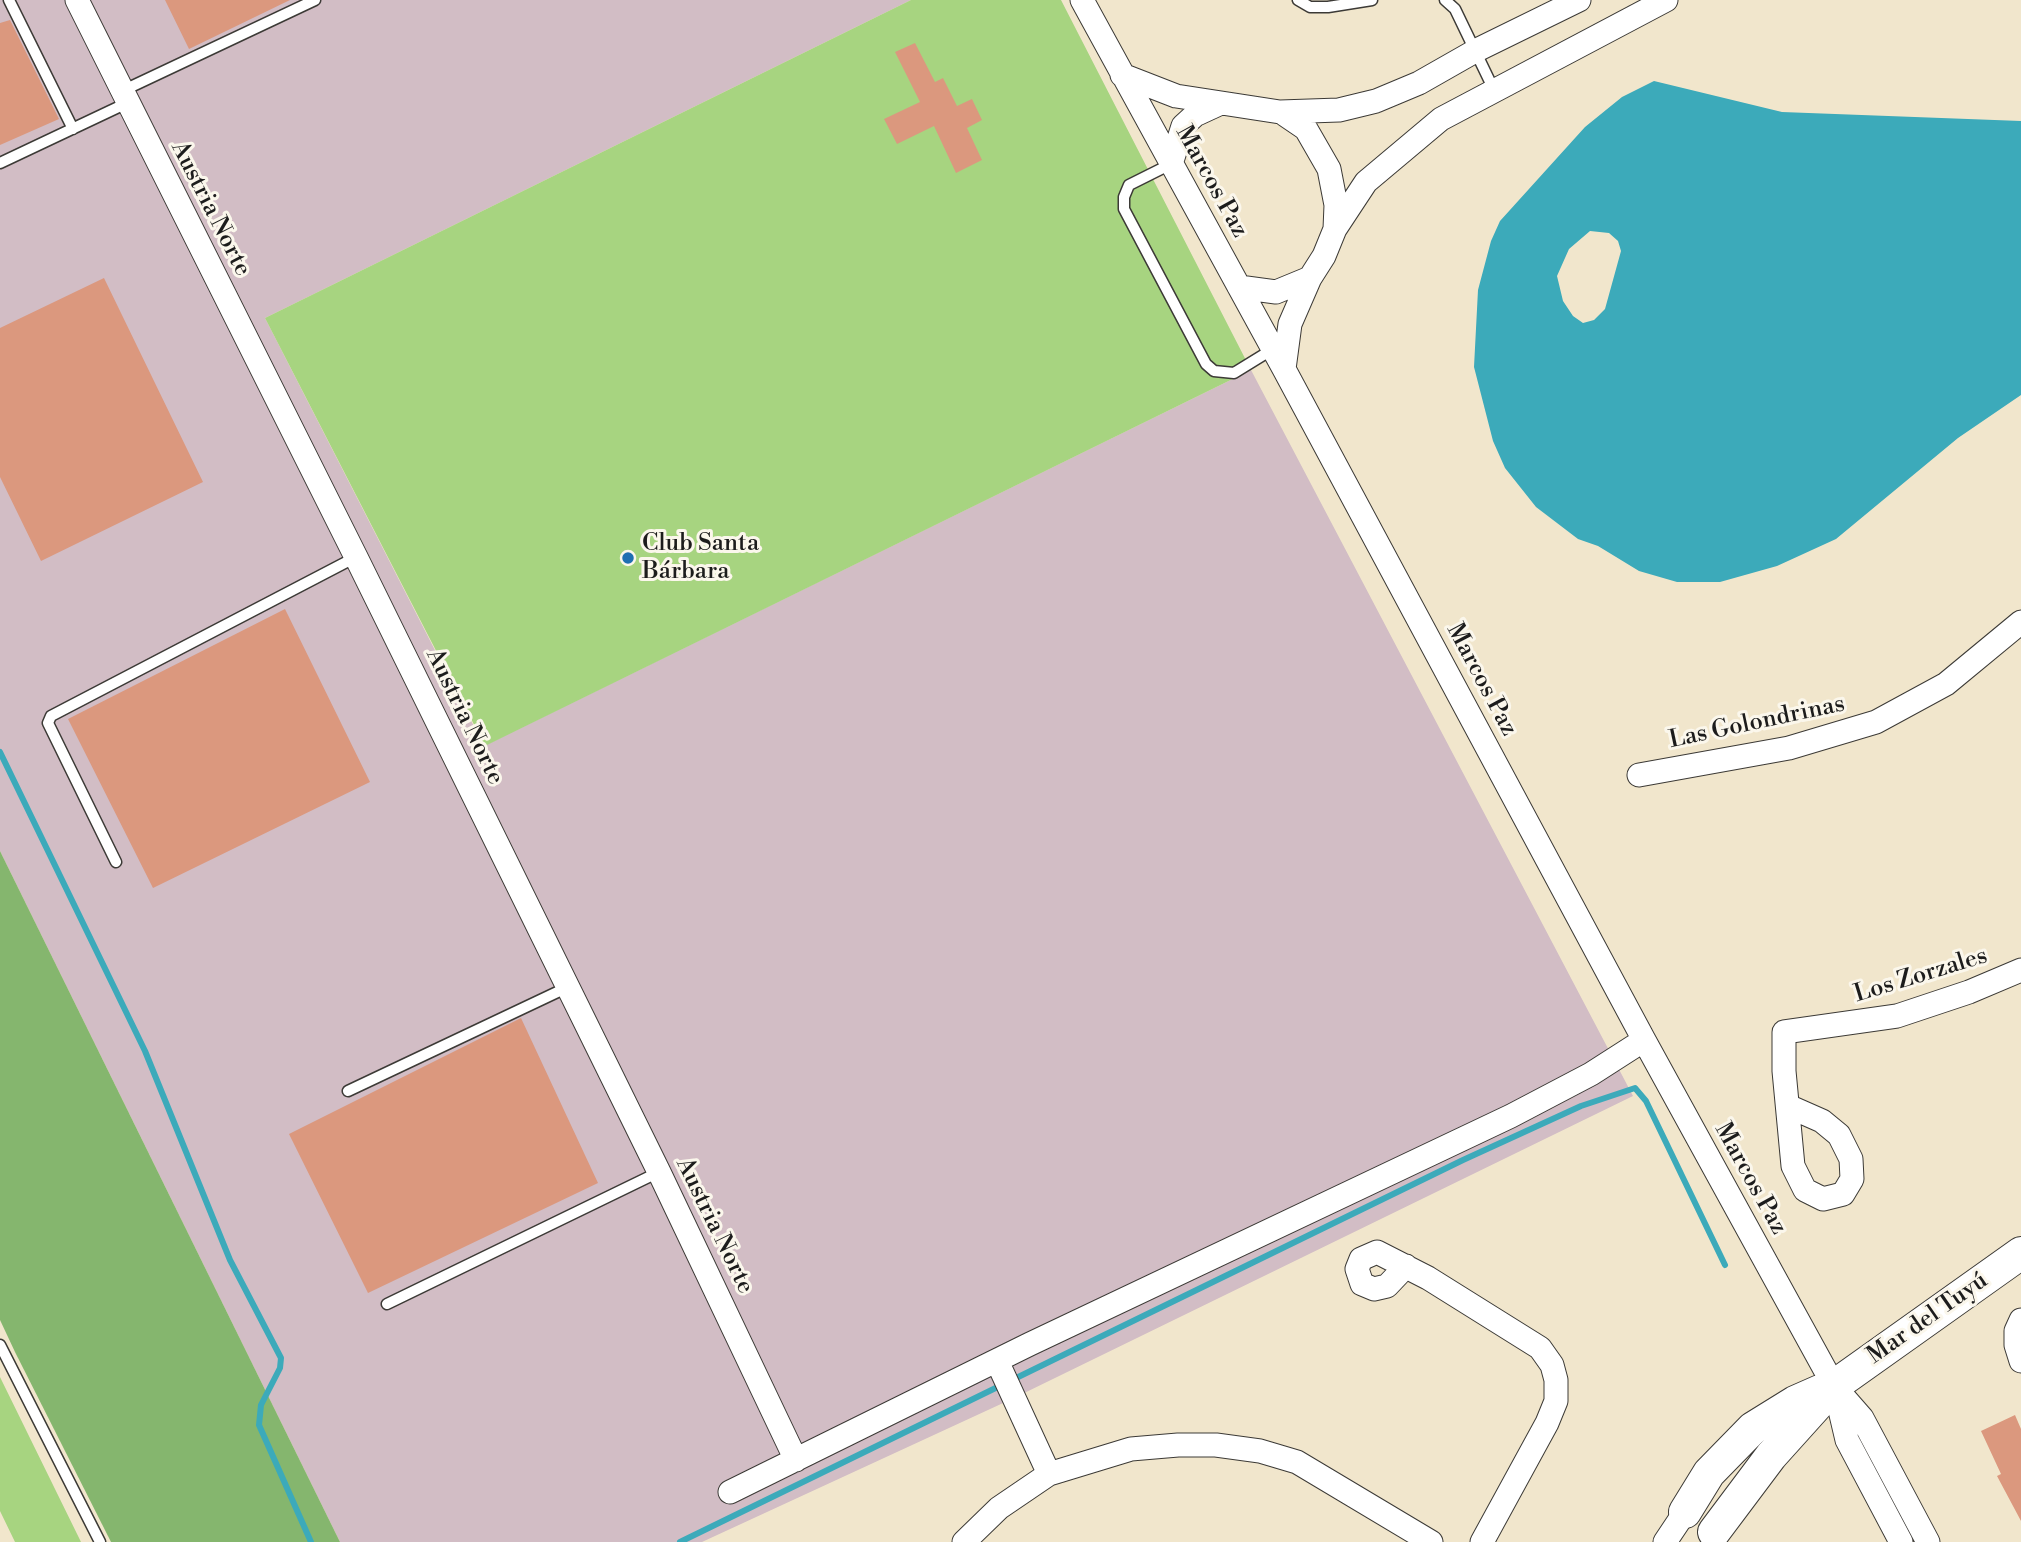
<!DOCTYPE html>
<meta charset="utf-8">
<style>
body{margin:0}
canvas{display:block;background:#f1e6cc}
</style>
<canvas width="2021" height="1542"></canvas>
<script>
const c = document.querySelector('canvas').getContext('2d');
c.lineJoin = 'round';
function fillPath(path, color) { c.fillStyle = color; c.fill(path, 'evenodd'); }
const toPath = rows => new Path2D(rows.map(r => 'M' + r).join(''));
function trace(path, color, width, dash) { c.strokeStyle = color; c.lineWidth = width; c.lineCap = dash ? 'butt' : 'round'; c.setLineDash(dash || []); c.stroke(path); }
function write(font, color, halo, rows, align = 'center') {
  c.font = font + ' "Libre Bodoni",serif'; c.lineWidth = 6; c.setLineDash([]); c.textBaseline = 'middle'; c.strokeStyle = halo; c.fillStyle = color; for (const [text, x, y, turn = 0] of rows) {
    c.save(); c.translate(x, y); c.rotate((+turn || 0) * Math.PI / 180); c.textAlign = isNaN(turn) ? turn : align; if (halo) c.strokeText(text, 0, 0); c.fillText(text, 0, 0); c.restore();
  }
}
fillPath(toPath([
 [0,0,911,0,265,318,484,746,1251,370,1633,1096,1014,1398,702,1542,340,1542,0,851]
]), '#d2bdc5');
fillPath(toPath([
 [911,0,1061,0,1251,370,485,746,265,318],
 [0,1377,81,1542,15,1542,0,1511]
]), '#a7d480');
fillPath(toPath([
 [0,851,340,1542,111,1542,15,1352,0,1320]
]), '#85b66e');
fillPath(toPath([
 [1654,81,1782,112,2021,121,2021,395,1958,438,1836,539,1777,566,1720,582,1677,582,1639,571,1598,546,1578,539,1536,507,1505,468,1493,441,1474,367,1478,290,1491,241,1500,221,1585,127,1622,97],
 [1590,231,1609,233,1618,241,1621,251,1605,309,1594,320,1583,323,1573,316,1563,301,1557,276,1569,249]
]), '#3caaba');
trace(toPath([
 [0,752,145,1051,230,1260,281,1358,280,1368,261,1405,259,1425,311,1542],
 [680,1542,1463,1160,1581,1106,1635,1088,1646,1101,1725,1265]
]), '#3caaba', 6);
fillPath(toPath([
 [165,0,290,0,189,49],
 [10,20,59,119,0,145,0,23],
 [915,43,935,82,943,78,957,106,972,99,982,120,967,128,982,160,956,173,934,126,897,144,884,119,920,102,895,52],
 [104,278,203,482,41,561,0,477,0,328],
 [285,609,370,782,153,888,68,719],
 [521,1018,598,1183,368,1293,289,1134],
 [2015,1415,2021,1429,2021,1521,1997,1476,2001,1474,1981,1431]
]), '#db987e');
const lane = toPath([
 [9,0,73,129],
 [1298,0,1310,7,1328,7,1372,0],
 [1445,0,1455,9,1494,90],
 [122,91,315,0],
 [0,163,127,103],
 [1171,164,1129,185,1124,197,1124,209,1206,364,1214,371,1234,373,1273,349],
 [116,862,48,723,51,716,356,557],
 [348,1091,568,987],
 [387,1304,659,1172],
 [0,1345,100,1542]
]);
const street = toPath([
 [77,0,356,557,659,1172,796,1460],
 [1082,0,1284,369,1644,1040,1834,1386,1862,1418,1928,1542],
 [1122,75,1176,96,1280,112,1339,110,1376,101,1419,83,1477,50,1579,0],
 [1281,112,1306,129,1329,169,1336,205,1335,229],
 [1171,164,1183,126,1195,115,1221,103],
 [1239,287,1276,292,1310,278,1324,256,1335,229,1366,182,1441,119,1666,0],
 [1284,369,1290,324,1310,278],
 [1639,775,1789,748,1876,722,1946,684,2021,622],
 [1788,1106,1822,1121,1839,1135,1851,1159,1852,1179,1843,1194,1823,1199,1805,1190,1793,1166,1784,1071,1784,1032,1897,1016,1969,992,2021,970],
 [1406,1266,1387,1286,1374,1289,1362,1284,1357,1269,1361,1259,1377,1252,1428,1278,1540,1348,1552,1365,1556,1380,1556,1401,1547,1423,1482,1542],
 [2021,1320,2016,1331,2016,1345,2021,1361],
 [997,1361,1049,1474],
 [1835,1389,1847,1440,1901,1542],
 [730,1492,1030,1344,1511,1116,1591,1074,1644,1040],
 [964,1542,999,1508,1049,1474,1131,1449,1178,1445,1216,1445,1260,1451,1297,1462,1431,1542],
 [1665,1542,1685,1512]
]);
const secondary = toPath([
 [1685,1512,1709,1473,1753,1428,1795,1402,1820,1391],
 [1714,1532,1771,1456,1834,1386,2021,1253]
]);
trace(lane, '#3c3a36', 13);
trace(street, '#3c3a36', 25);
trace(secondary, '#3c3a36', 34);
trace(lane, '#fff', 10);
trace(street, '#fff', 23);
trace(secondary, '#fff', 32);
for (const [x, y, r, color] of [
 [628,558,7,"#1f6fb2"]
]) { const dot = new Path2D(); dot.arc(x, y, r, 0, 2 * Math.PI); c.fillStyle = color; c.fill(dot); trace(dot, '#fbf7ec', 2.5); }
write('24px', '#1c1c1c', '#fbf7ec', [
 ["Marcos Paz",1211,182,61],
 ["Austria Norte",210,209,63],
 ["Marcos Paz",1481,680,62],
 ["Austria Norte",464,717,64],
 ["Las Golondrinas",1757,723,-12],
 ["Los Zorzales",1921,976,-17],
 ["Marcos Paz",1750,1179,61],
 ["Austria Norte",714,1226,64],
 ["Mar del Tuyú",1928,1319,-35]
]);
write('24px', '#1c1c1c', '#fbf7ec', [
 ["Club Santa",642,544],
 ["Bárbara",642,572]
], 'left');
</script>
